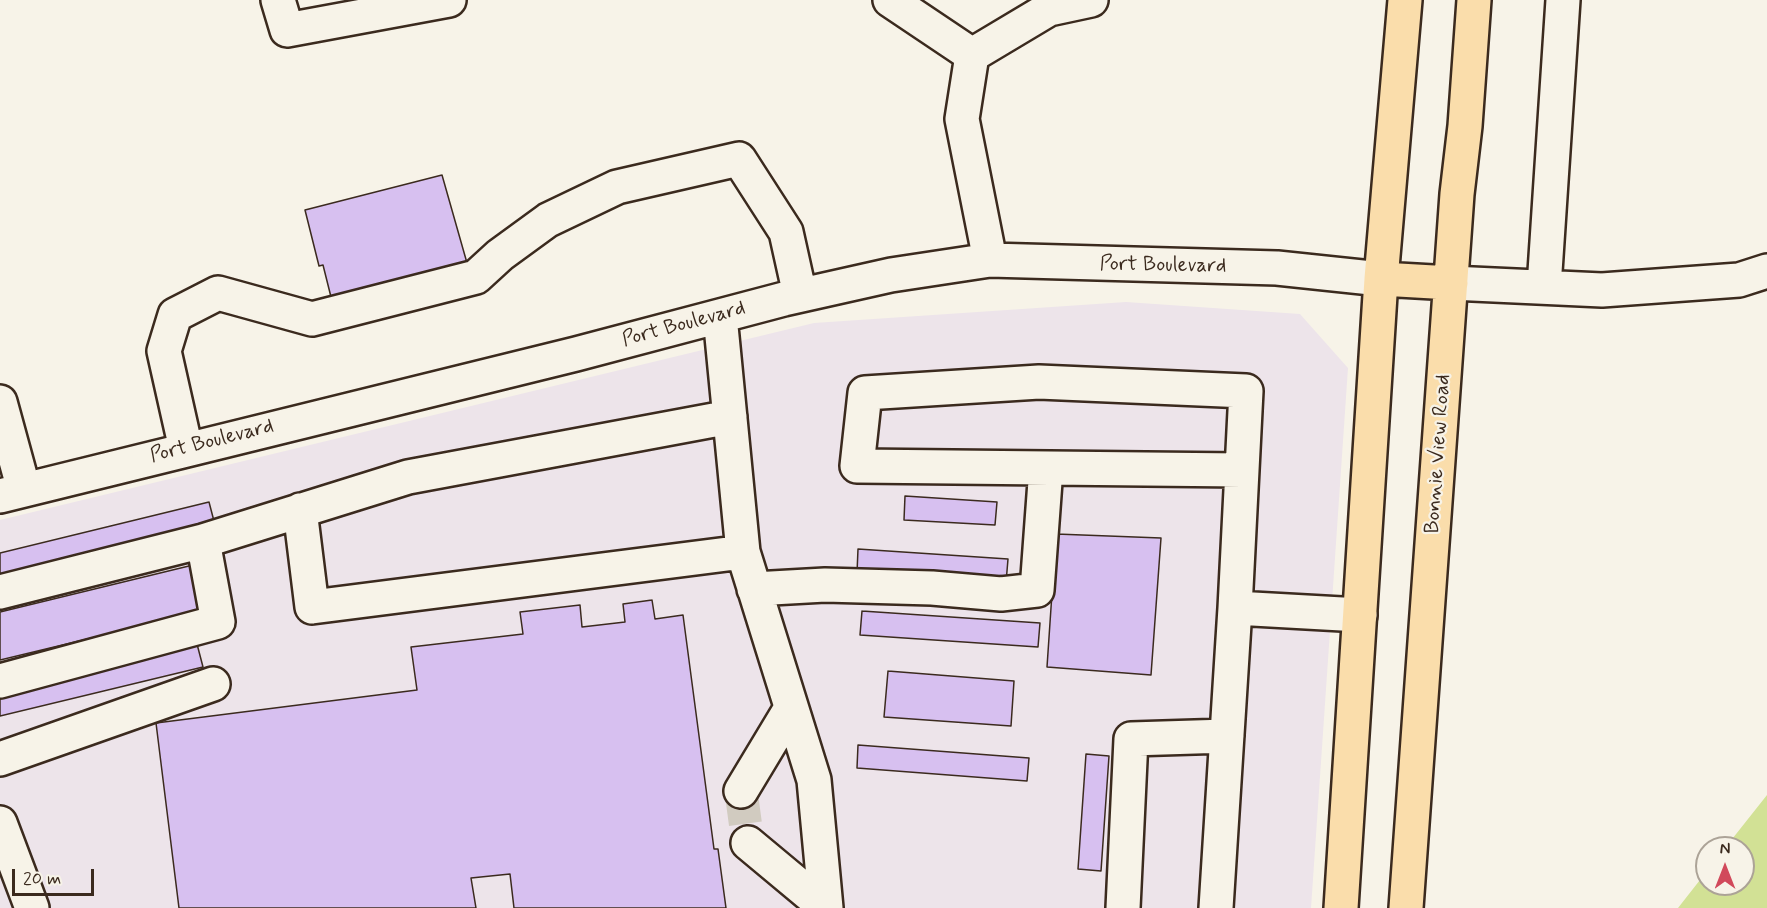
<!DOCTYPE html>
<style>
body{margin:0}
#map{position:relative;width:1767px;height:908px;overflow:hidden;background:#f7f3e8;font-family:Mynerve,sans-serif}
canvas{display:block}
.north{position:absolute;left:1695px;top:836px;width:60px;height:60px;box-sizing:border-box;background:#f7f3e8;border:2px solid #aca397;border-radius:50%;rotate:0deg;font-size:16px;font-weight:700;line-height:24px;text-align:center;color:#3b2a1e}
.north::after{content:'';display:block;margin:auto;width:21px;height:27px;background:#d1495b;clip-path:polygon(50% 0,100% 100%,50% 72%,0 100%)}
.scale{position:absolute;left:12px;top:869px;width:82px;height:27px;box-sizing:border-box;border:3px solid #3b2a1e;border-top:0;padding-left:8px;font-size:18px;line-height:21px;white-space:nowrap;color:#3b2a1e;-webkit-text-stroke:4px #f7f3e8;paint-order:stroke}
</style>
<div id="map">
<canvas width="1767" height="908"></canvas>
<div class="north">N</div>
<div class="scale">20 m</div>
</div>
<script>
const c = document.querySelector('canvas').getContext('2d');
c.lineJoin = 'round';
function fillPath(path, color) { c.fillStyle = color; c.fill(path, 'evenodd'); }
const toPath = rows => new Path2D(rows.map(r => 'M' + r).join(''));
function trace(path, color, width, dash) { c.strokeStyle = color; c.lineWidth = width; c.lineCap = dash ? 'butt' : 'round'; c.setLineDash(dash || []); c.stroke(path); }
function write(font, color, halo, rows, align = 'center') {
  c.font = font + ' Mynerve,sans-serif'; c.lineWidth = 4.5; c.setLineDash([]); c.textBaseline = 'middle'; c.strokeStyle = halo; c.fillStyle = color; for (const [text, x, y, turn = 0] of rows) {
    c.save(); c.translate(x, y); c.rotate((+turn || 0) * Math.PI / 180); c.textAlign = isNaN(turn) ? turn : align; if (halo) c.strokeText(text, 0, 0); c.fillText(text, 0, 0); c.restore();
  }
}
fillPath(toPath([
 [1126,302,1300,314,1348,368,1311,908,0,908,0,520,814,323]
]), '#ede4ea');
fillPath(toPath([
 [1767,795,1767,908,1678,908,1707,871,1707,884,1743,884,1743,848,1725,848]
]), '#d2e195');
const building = toPath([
 [442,175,467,263,331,297,323,265,319,266,305,210,442,175],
 [905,496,997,502,995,525,904,520,905,496],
 [209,502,215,525,0,577,0,553,209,502],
 [1056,534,1161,538,1151,675,1047,667,1056,534],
 [858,549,1008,559,1006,583,857,573,858,549],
 [193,565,204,611,0,660,0,612,193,565],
 [652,600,655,619,683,615,714,849,718,849,726,908,514,908,510,874,471,878,476,908,179,908,156,723,417,690,411,647,523,634,520,612,580,605,582,627,625,622,623,604,652,600],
 [862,611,1040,623,1038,647,860,635,862,611],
 [197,644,203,667,0,716,0,691,197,644],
 [888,671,1014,681,1011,726,884,717,888,671],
 [858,745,1029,758,1027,781,857,768,858,745],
 [1086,754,1109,756,1101,871,1078,869,1086,754]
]);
fillPath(building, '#d7c0f0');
trace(building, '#3b2a1e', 1.5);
trace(toPath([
 [741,791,748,843]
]), '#d1cbc0', 33, [33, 16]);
const minor = toPath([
 [278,0,287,30,449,0],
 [890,0,972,55,962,119,990,260],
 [972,55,1049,9,1091,0],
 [1451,283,1602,290,1739,280,1767,271],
 [1544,287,1563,0],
 [720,316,743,552,814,780,826,908],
 [0,402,24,490],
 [186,449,164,351,175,315,218,293,312,319,476,277,500,255,548,220,617,187,739,159,786,232,800,295],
 [1242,470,857,466,865,393,1039,382,1246,391,1242,470,1235,608,1360,615],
 [0,496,576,354,784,299,891,275,990,260,1277,268,1381,279],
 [300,510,312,607,743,552],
 [754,589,825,585,932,588,1001,594,1037,590,1046,468],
 [0,592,203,541,408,477,730,417],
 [0,681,218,622,203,541],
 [0,759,213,684],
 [741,791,791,708],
 [0,823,32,908],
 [748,843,826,908],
 [1123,908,1131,739,1227,736],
 [1216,908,1235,608]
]);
const major = toPath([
 [1381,279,1451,283],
 [1341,908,1381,279,1405,0],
 [1406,908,1457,194,1465,126,1474,0]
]);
trace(minor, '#3b2a1e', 38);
trace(major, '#3b2a1e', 38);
trace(minor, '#f7f3e8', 33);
trace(major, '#faddab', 33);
write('21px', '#3b2a1e', '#f7f3e8', [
 ["Port Boulevard",1163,266,1],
 ["Port Boulevard",684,325,-15],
 ["Port Boulevard",212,442,-14],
 ["Bonnie View Road",1439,454,-86]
]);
</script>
